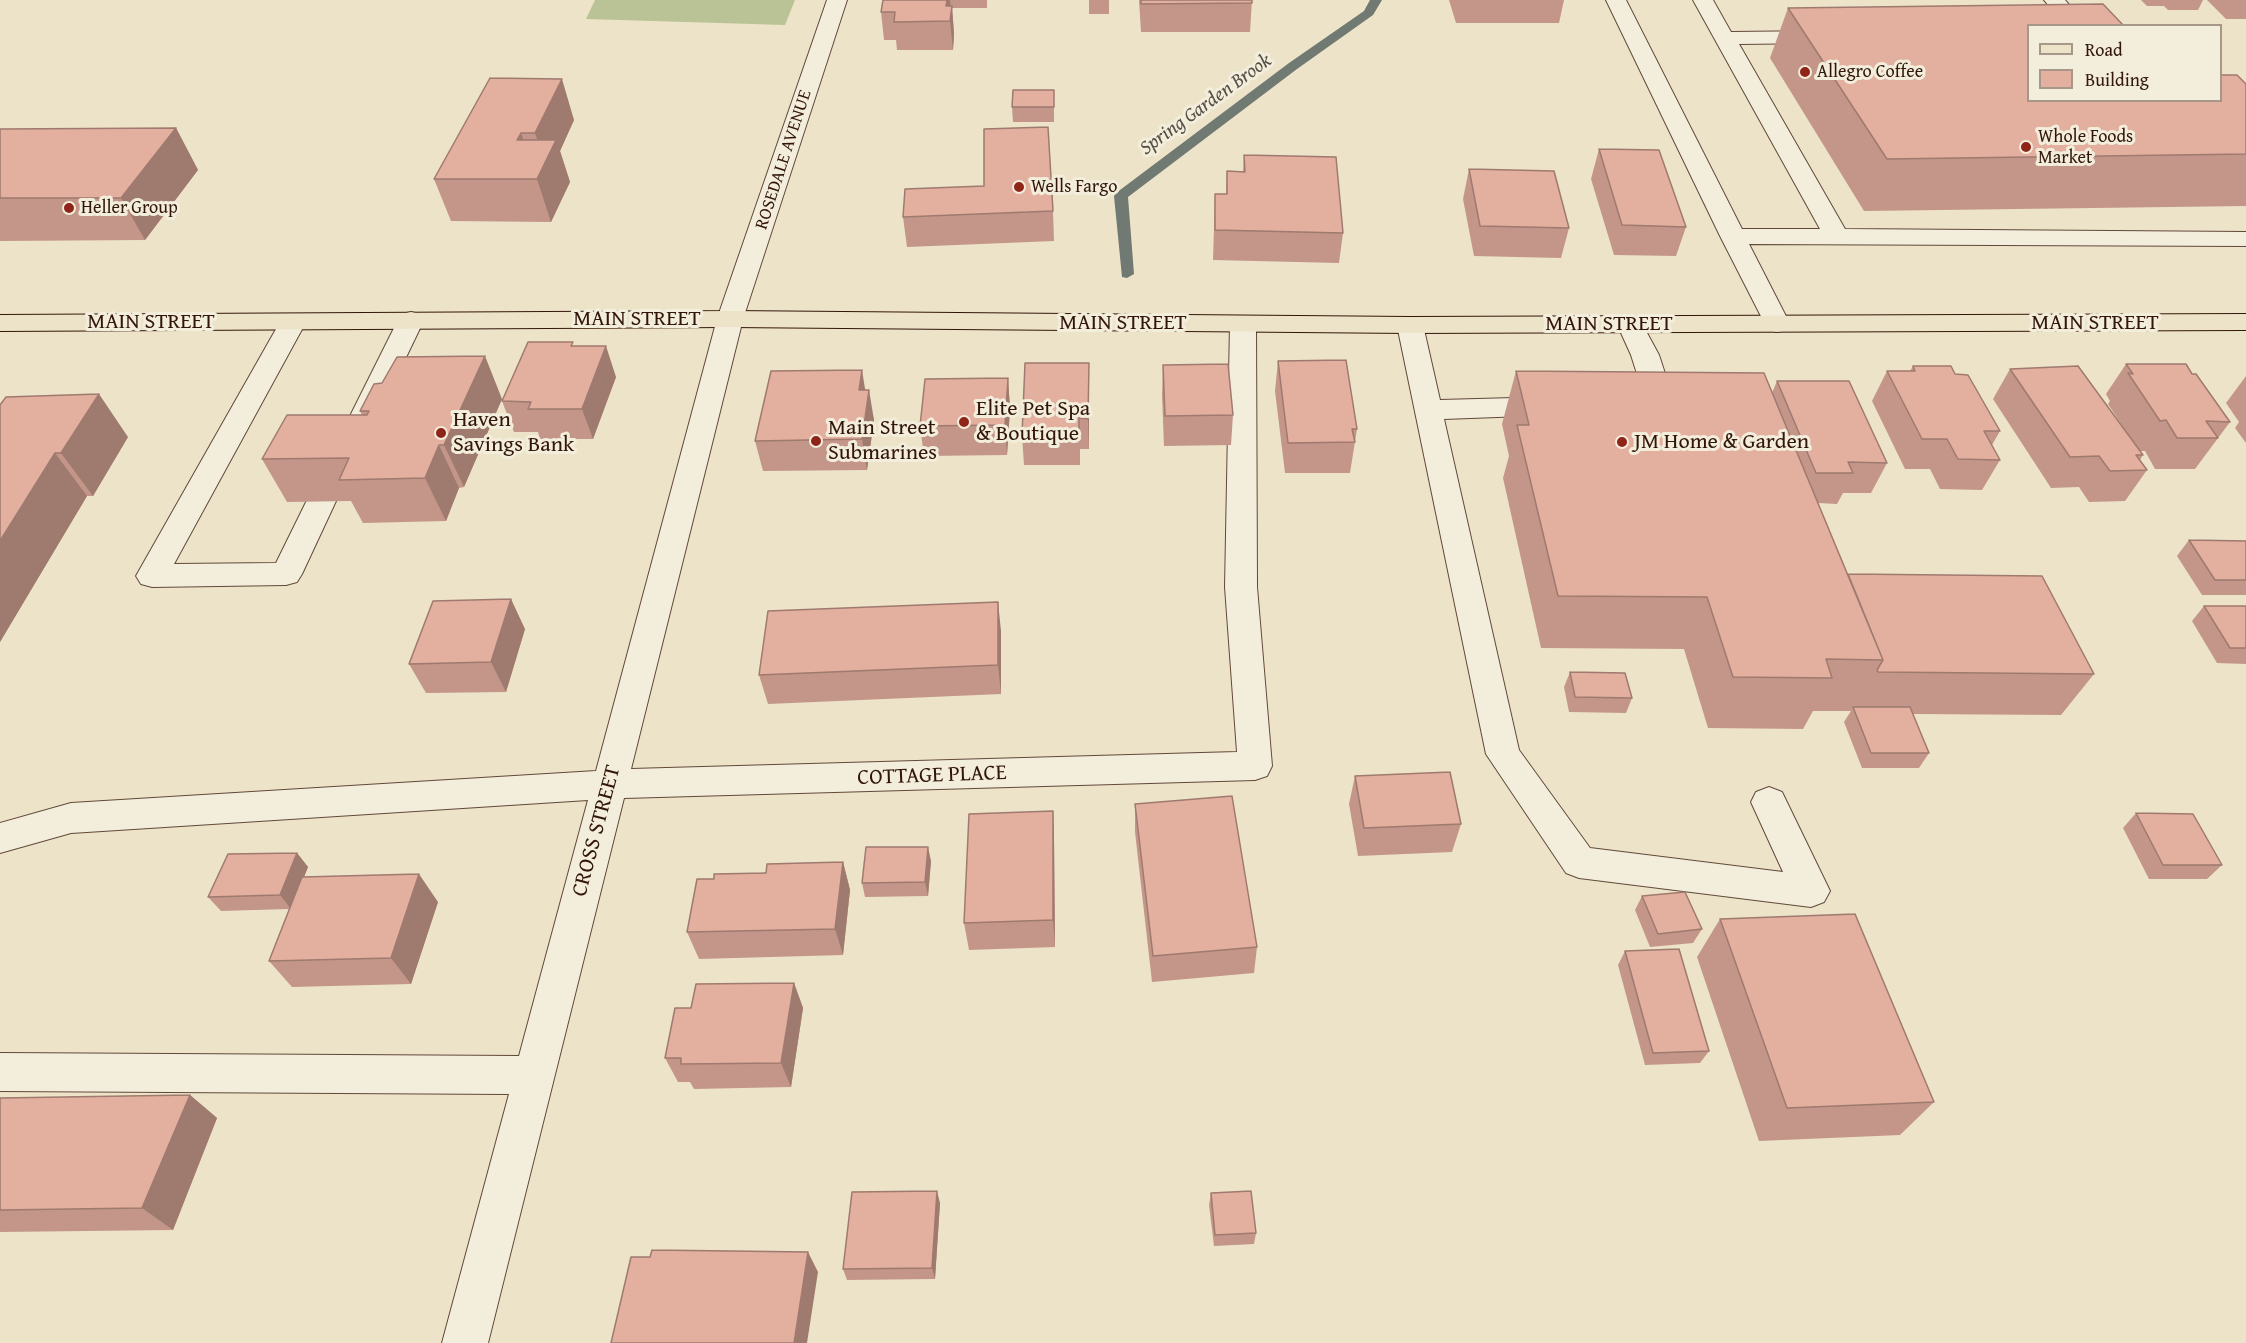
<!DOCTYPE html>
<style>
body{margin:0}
#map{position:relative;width:2246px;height:1343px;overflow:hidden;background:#ede3c9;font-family:"Gentium Book Plus",serif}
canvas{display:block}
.legend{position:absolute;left:2027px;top:24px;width:195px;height:78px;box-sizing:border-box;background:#f3eddc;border:2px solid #a69788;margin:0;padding:8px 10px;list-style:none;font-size:18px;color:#321609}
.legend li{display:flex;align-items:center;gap:12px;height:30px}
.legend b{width:30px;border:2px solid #a69788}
</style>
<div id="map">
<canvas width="2246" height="1343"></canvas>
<ul class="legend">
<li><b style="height:8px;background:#ede3c9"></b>Road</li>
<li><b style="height:16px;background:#e3af9f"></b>Building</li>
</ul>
</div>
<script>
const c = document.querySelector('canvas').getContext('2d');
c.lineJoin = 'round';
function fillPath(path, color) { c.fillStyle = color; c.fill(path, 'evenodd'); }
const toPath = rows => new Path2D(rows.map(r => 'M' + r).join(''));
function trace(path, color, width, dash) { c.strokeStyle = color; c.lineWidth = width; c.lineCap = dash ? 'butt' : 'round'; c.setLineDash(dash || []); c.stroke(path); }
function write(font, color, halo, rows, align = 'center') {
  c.font = font + ' "Gentium Book Plus",serif'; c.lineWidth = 6; c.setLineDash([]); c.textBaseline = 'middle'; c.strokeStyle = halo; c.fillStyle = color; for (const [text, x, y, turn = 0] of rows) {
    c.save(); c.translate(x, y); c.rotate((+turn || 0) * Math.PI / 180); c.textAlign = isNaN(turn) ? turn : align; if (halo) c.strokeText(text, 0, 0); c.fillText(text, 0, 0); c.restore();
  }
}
fillPath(toPath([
 [595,0,795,0,785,25,586,19]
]), '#bac395');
fillPath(toPath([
 [1370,0,1382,0,1373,15,1297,69,1128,197,1134,274,1127,278,1122,277,1114,196,1116,193,1289,63,1364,11,1370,0]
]), '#707a73');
const minor = toPath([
 [827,0,847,0,743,319,631,769,1237,752,1225,587,1230,324,1234,318,1243,316,1252,318,1256,324,1257,587,1272,766,1267,776,1255,780,624,798,488,1343,442,1343,509,1094,0,1091,0,1053,519,1056,588,800,71,833,0,853,0,823,71,803,596,771,717,319,827,0],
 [1606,0,1626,0,1742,229,1820,229,1693,0,1713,0,1731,32,1823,31,1830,33,1834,37,1830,41,1823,43,1739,44,1845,229,2246,232,2246,246,1749,244,1790,324,1786,330,1777,332,1768,330,1720,236,1606,0],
 [2044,0,2065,0,2088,26,2066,26,2044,0],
 [411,312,420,314,424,320,374,424,370,431,360,433,350,431,346,424,398,320,402,314,411,312],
 [293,314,302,316,306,322,174,564,276,563,310,494,321,491,332,494,336,501,302,574,297,582,286,585,152,587,141,584,136,576,280,322,284,316,293,314],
 [1630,316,1639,318,1659,355,1675,404,1671,410,1648,413,1638,410,1634,404,1638,398,1644,396,1631,355,1617,324,1621,318,1630,316],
 [1410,317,1419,319,1423,325,1440,400,1551,397,1561,400,1565,406,1561,412,1551,415,1444,419,1519,750,1590,848,1783,872,1751,802,1756,792,1769,787,1782,792,1830,891,1824,902,1811,907,1579,878,1566,873,1486,754,1397,325,1401,319,1410,317]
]);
const major = toPath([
 [730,311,1410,317,2246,314,2246,330,1410,333,730,327,0,331,0,315,730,311]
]);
trace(minor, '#614939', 2);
trace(major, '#321609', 2);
fillPath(minor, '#f3eddc');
fillPath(major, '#ede3c9');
fillPath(toPath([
 [883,0,987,0,987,8,952,8,954,34,953,50,897,50,896,40,884,40,881,12],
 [1089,0,1109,0,1109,14,1089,14],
 [1139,0,1252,0,1250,32,1141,32],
 [1449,0,1564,0,1559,23,1456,23],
 [2141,0,2203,0,2198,10,2168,10,2164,6,2147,6],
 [2207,0,2246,0,2246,19,2226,19],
 [1788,8,2028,100,2246,84,2246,206,1864,211,1770,58],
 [490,78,574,120,560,151,570,182,551,222,451,221,434,179],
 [1054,90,1054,122,1013,122,1012,107],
 [176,128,198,170,145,240,0,241,0,129],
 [1599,149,1686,227,1676,256,1614,255,1591,179],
 [1244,155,1343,233,1339,263,1213,260,1215,194,1226,194,1227,171,1243,171],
 [1469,169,1569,228,1561,258,1474,256,1463,199],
 [1053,211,1054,241,907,247,903,217],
 [574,346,616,377,593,439,540,439,538,432,514,432,502,401],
 [1278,361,1357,429,1350,473,1285,473,1275,391],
 [1089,363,1089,449,1080,449,1080,465,1024,465,1022,435],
 [2126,364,2192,374,2230,422,2195,469,2155,469,2145,451,2140,451,2143,455,2140,460,2147,470,2125,501,2089,502,2079,487,2051,488,1993,399,2010,369,2127,433,2108,404,2110,401,2106,394],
 [1163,365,1233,415,1231,445,1164,446,1162,395],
 [1913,366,1955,374,2000,431,1992,445,2000,460,1982,490,1940,489,1930,469,1905,469,1872,401,1887,371,1910,371],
 [1516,371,1772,393,1777,381,1887,463,1871,493,1843,493,1837,504,1818,503,1848,574,2094,674,2061,715,1913,714,1929,753,1919,768,1862,768,1844,722,1851,711,1813,711,1803,729,1708,728,1684,649,1541,648,1503,478,1509,456,1502,424],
 [2246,376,2246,443,2235,428,2239,422,2226,403],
 [1008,378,1010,409,1007,455,924,456,920,426],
 [865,390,874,420,867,470,763,471,755,441],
 [502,399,464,487,459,488,446,521,363,523,351,501,287,502,262,459,362,415,360,411],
 [0,405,128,437,93,496,87,496,0,642],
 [2189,540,2246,541,2246,595,2202,595,2177,556],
 [2204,606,2246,606,2246,664,2217,663,2192,621],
 [525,629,506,692,426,693,409,664],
 [1001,631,1001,694,768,704,759,675],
 [1570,672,1632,698,1626,713,1569,712,1564,687],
 [1355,776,1461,824,1452,852,1358,856,1349,804],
 [1135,804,1257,947,1254,973,1152,982,1135,832],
 [1053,811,1054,839,1055,947,969,950,964,923],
 [2136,813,2222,865,2207,879,2149,879,2123,828],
 [297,853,308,867,304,877,438,902,411,984,292,987,269,961,289,909,221,911,208,897],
 [931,861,928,896,865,897,862,883],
 [843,862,850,890,843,955,699,959,687,932,714,879],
 [1642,896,1702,929,1693,943,1650,947,1635,910],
 [1720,919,1934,1102,1900,1135,1759,1141,1697,957],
 [1625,951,1709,1051,1700,1063,1645,1065,1618,965],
 [794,983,803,1008,791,1087,694,1089,690,1082,678,1082,665,1058,691,1008],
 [190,1095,217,1118,173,1230,0,1232,0,1098],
 [1211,1193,1256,1233,1254,1244,1214,1246,1209,1205],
 [940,1203,935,1279,847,1280,843,1269]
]), '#c39689');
fillPath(toPath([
 [947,0,950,0,951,14,952,6,954,34,953,50,950,21,946,6],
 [562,79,574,120,560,151,570,182,551,222,537,179,545,163,535,133],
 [176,128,198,170,145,240,121,198],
 [521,133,535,174,517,140],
 [606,346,616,377,593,439,582,409],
 [485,356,502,399,464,487,444,445],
 [1089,363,1089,449,1088,419],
 [862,370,867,401,859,390],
 [1008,378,1010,409,1007,455,1005,425],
 [869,390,874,420,867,470,862,439],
 [99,394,128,437,93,496,61,453],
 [439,445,459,488,446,521,425,478],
 [55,453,87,496,0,642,0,541],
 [511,599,525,629,506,692,491,662],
 [998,602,1001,631,1001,694,998,665],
 [1053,811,1054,839,1055,947,1053,920],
 [928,847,931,861,928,896,925,882],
 [297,853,308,867,291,909,280,895],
 [843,862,850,890,843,955,835,929],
 [419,874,438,902,411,984,391,958],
 [794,983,803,1008,791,1087,781,1063],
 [190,1095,217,1118,173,1230,142,1208],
 [937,1191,940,1203,935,1279,932,1268],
 [808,1252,818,1272,807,1343,794,1343]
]), '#9f7a6f');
const building = toPath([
 [883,0,947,0,946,6,952,6,950,21,894,22,895,12,881,12,883,0],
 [1141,0,1252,0,1252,3,1141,4,1141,0],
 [2103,4,2124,26,2028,26,2028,100,2220,100,2220,75,2237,75,2246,84,2246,154,1887,159,1788,8,2103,4],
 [490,78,562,79,535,133,521,133,517,140,556,140,537,179,434,179,490,78],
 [1013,90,1054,90,1054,107,1012,107,1013,90],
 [1048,127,1053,211,903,217,905,189,984,186,984,129,1048,127],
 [176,128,121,198,0,198,0,129,176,128],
 [1599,149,1659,150,1686,227,1622,225,1599,149],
 [1244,155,1336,157,1343,233,1215,230,1215,194,1227,194,1227,171,1245,172,1244,155],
 [1469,169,1554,171,1569,228,1480,226,1469,169],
 [528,342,573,342,571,346,606,346,582,409,528,409,531,402,502,401,528,342],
 [485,356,444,445,439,445,425,478,339,480,349,458,262,459,287,415,367,415,369,411,360,411,374,384,382,383,397,357,485,356],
 [1346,360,1357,429,1352,429,1355,442,1288,443,1278,361,1346,360],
 [1025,363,1089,363,1088,419,1079,418,1079,435,1022,435,1025,363],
 [1228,364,1233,415,1165,416,1163,365,1228,364],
 [2126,364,2186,364,2192,374,2196,374,2230,422,2206,421,2218,438,2177,438,2166,420,2160,421,2128,373,2133,374,2126,364],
 [1913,366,1951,366,1955,374,1968,375,2000,431,1984,431,2000,460,1958,459,1947,439,1922,439,1887,371,1915,371,1913,366],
 [2078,366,2143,455,2136,455,2147,470,2110,471,2099,456,2070,457,2010,369,2078,366],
 [862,370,859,390,869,390,862,439,755,441,771,371,862,370],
 [1516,371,1764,373,1883,660,1826,659,1832,678,1733,677,1707,597,1558,596,1517,425,1529,425,1516,371],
 [1008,378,1005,425,920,426,925,379,1008,378],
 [1777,381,1849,381,1887,463,1848,462,1853,473,1816,473,1777,381],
 [99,394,61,453,55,453,0,541,0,405,6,397,99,394],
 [2189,540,2246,541,2246,580,2215,580,2189,540],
 [1848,574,2042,576,2094,674,1878,672,1877,670,1883,660,1848,574],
 [511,599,491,662,409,664,433,601,511,599],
 [998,602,998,665,759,675,768,611,998,602],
 [2204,606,2246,606,2246,648,2230,648,2204,606],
 [1570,672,1625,673,1632,698,1575,697,1570,672],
 [1853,707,1910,707,1929,753,1871,753,1853,707],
 [1450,772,1461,824,1364,828,1355,776,1450,772],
 [1232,796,1257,947,1153,956,1135,804,1232,796],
 [1053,811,1053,920,964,923,969,814,1053,811],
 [2136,813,2193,814,2222,865,2163,865,2136,813],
 [866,847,928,847,925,882,862,883,866,847],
 [297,853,280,895,208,897,228,854,297,853],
 [843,862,835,929,687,932,697,879,714,879,714,874,766,873,767,864,843,862],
 [419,874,391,958,269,961,302,877,419,874],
 [1685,892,1702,929,1658,934,1642,896,1685,892],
 [1855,914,1934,1102,1787,1108,1720,919,1855,914],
 [1679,949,1709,1051,1653,1053,1625,951,1679,949],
 [794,983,781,1063,681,1064,681,1058,665,1058,675,1008,691,1008,696,984,794,983],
 [190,1095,142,1208,0,1210,0,1098,190,1095],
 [937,1191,932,1268,843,1269,852,1192,937,1191],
 [1251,1191,1256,1233,1215,1235,1211,1193,1251,1191],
 [652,1250,808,1252,794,1343,611,1343,631,1257,650,1257,652,1250]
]);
fillPath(building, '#e3af9f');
trace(building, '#9f7a6f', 1.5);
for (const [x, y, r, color] of [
 [1805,72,6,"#8f2418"],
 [2026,147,6,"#8f2418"],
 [1019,187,6,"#8f2418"],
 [69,208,6,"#8f2418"],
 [964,422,6,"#8f2418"],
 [441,433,6,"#8f2418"],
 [816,441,6,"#8f2418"],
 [1622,442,6,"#8f2418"]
]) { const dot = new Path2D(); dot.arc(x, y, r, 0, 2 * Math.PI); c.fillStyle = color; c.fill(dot); trace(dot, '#f3eddc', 2); }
write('18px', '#321609', '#f3eddc', [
 ["Allegro Coffee",1817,72],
 ["Whole Foods",2038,137],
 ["Market",2038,158],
 ["Wells Fargo",1031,187],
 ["Heller Group",81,208]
], 'left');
write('18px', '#321609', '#f3eddc', [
 ["ROSEDALE AVENUE",784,160,-72]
]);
write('italic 20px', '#565047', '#f3eddc', [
 ["Spring Garden Brook",1206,105,-36]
]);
write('22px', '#321609', '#f3eddc', [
 ["MAIN STREET",637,319],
 ["MAIN STREET",151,322],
 ["MAIN STREET",1123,323],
 ["MAIN STREET",2095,323],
 ["MAIN STREET",1609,324],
 ["COTTAGE PLACE",932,776,-2],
 ["CROSS STREET",597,831,-75]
]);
write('22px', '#321609', '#f3eddc', [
 ["Elite Pet Spa",976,409],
 ["& Boutique",976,434],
 ["Haven",453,420],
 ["Savings Bank",453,445],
 ["Main Street",828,428],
 ["Submarines",828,453],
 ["JM Home & Garden",1634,442]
], 'left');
</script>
